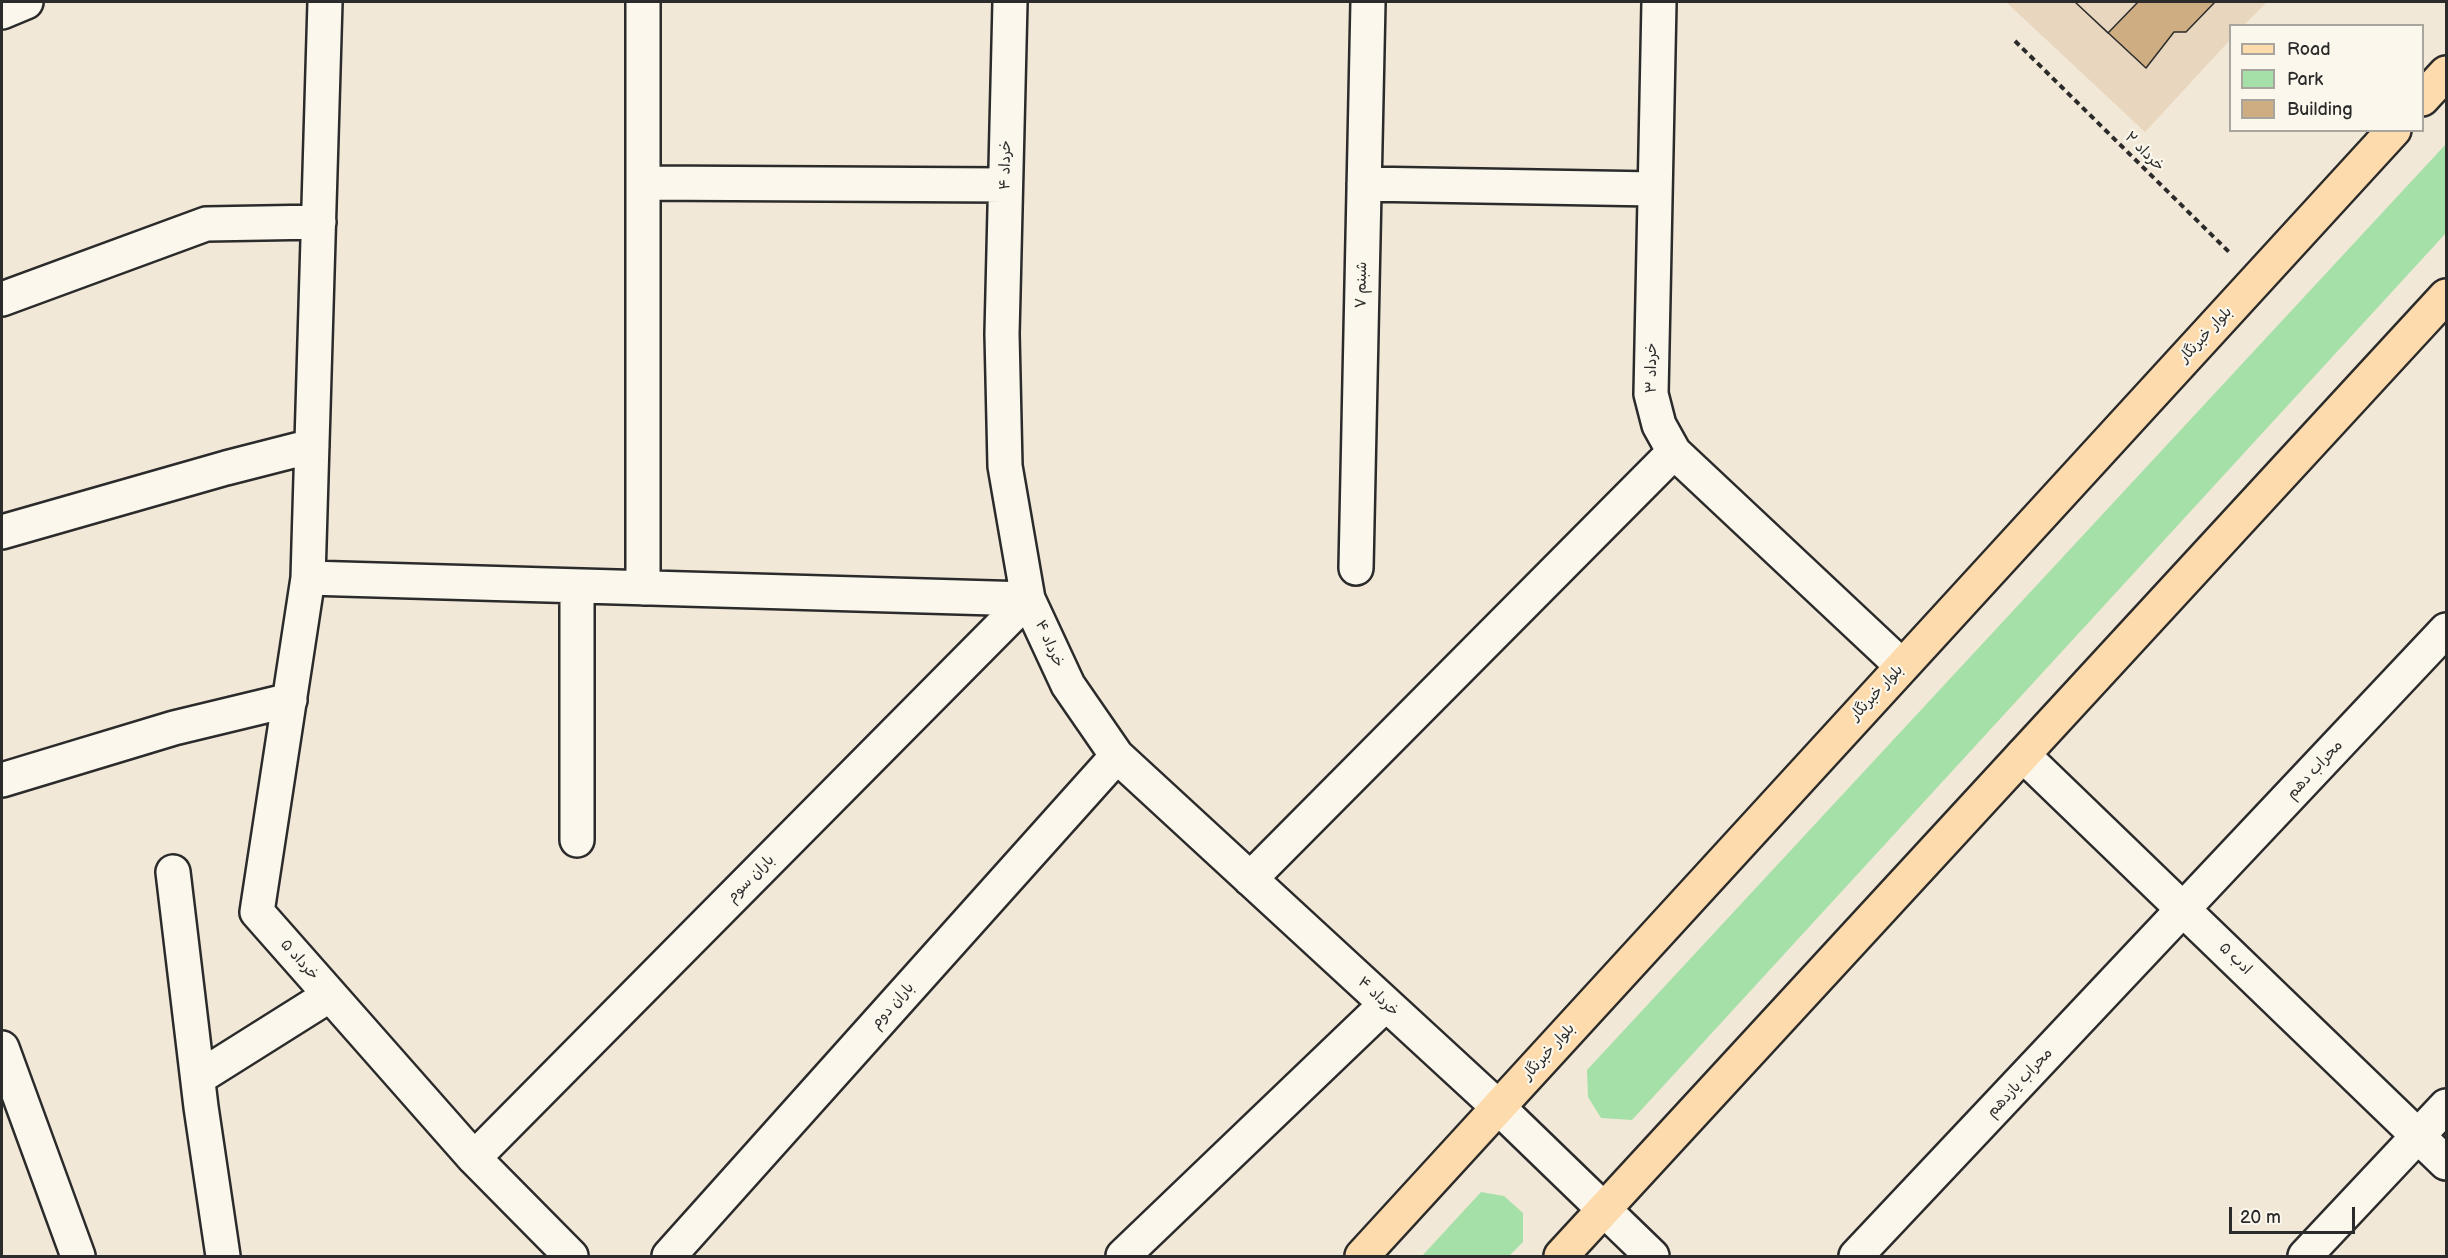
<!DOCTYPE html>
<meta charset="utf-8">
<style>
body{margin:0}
#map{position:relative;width:2448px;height:1258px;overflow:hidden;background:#f2e8d7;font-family:"Balsamiq Sans",sans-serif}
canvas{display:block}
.frame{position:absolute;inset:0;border:3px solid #2b2b2b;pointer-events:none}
.legend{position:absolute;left:2229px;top:24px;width:195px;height:108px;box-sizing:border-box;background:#fbf7ec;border:2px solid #a8a59f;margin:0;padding:8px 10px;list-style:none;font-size:18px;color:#2b2b2b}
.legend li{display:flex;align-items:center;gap:12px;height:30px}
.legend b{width:30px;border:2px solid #a8a59f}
.scale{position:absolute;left:2229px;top:1207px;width:126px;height:27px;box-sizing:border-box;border:3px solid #2b2b2b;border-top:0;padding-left:8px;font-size:18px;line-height:21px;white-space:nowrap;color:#2b2b2b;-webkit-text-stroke:4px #fbf7ec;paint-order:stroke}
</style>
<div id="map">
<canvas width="2448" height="1258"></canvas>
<div class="frame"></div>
<ul class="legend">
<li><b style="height:8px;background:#fedbac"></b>Road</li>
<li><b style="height:16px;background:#a4e0a7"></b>Park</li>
<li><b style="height:16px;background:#cfad82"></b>Building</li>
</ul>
<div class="scale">20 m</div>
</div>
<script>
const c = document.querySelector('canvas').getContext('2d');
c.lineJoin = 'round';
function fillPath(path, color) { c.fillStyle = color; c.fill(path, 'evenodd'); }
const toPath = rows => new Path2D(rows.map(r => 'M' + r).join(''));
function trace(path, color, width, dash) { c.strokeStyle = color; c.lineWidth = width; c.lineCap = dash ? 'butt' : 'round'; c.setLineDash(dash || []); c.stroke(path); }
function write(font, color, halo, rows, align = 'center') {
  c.font = font + ' "Balsamiq Sans","Playpen Sans Arabic",sans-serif'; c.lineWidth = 4.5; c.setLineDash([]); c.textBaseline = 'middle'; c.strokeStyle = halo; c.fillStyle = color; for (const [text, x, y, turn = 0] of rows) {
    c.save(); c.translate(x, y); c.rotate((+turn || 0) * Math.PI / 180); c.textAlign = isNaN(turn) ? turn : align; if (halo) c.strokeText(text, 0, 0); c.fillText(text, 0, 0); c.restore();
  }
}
fillPath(toPath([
 [2006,2,2267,2,2244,25,2230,26,2230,40,2145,132]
]), '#e8d6be');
fillPath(toPath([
 [2446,144,2446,233,1632,1120,1601,1118,1588,1097,1587,1070],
 [1481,1192,1504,1196,1523,1213,1523,1242,1509,1256,1422,1256]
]), '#a4e0a7');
const building = toPath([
 [2075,2,2215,2,2186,32,2174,32,2146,68,2075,2],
 [2075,2,2138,2,2108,33,2075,2]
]);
fillPath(building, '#cfad82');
trace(building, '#2b2b2b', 1.5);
const minor = toPath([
 [325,2,308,578,257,912,474,1158,571,1256],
 [1010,2,1002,334,1005,466,1028,599,1068,685,1117,756,1498,1107,1652,1256],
 [1659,2,1651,394,1659,425,1674,452,1902,666],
 [2,12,26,2],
 [643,183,1005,185],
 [1364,184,1655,189],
 [2,299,206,224,319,222],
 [2,532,226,468,312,446],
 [1356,568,1368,2],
 [308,578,1028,599],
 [577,586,577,840],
 [643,588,643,2],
 [2023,755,2446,1163],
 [2,780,174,728,290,700],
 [173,872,201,1107,223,1256],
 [1250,879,1674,452],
 [2,1048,78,1256],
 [198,1078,330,995],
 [474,1158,1028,599],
 [669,1256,1117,756],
 [1123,1256,1386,1004],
 [1856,1256,2446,630],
 [2305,1256,2446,1106]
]);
const major = toPath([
 [2422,99,2446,73],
 [1362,1256,2394,130],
 [1561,1256,2446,296]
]);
trace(minor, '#2b2b2b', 38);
trace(major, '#2b2b2b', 38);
trace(toPath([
 [2015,41,2231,254]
]), '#2b2b2b', 4, [6, 4.5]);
trace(minor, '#fbf7ec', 33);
trace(major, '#fedbac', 33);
write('15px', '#2b2b2b', '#fbf7ec', [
 ["خرداد ۲",2144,152,45],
 ["خرداد ۴",1006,165,-89],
 ["شبنم ۷",1362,285,-89],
 ["بلوار خبرنگار",2206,335,-47],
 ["خرداد ۳",1652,368,-90],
 ["خرداد ۴",1049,644,66],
 ["بلوار خبرنگار",1877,693,-47],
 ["محراب دهم",2315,770,-47],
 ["باران سوم",751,879,-45],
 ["ادب ۵",2235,959,44],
 ["خرداد ۵",299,960,48],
 ["خرداد ۴",1378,997,43],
 ["باران دوم",893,1006,-48],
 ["بلوار خبرنگار",1549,1052,-48],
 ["محراب یازدهم",2020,1083,-47]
]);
</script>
